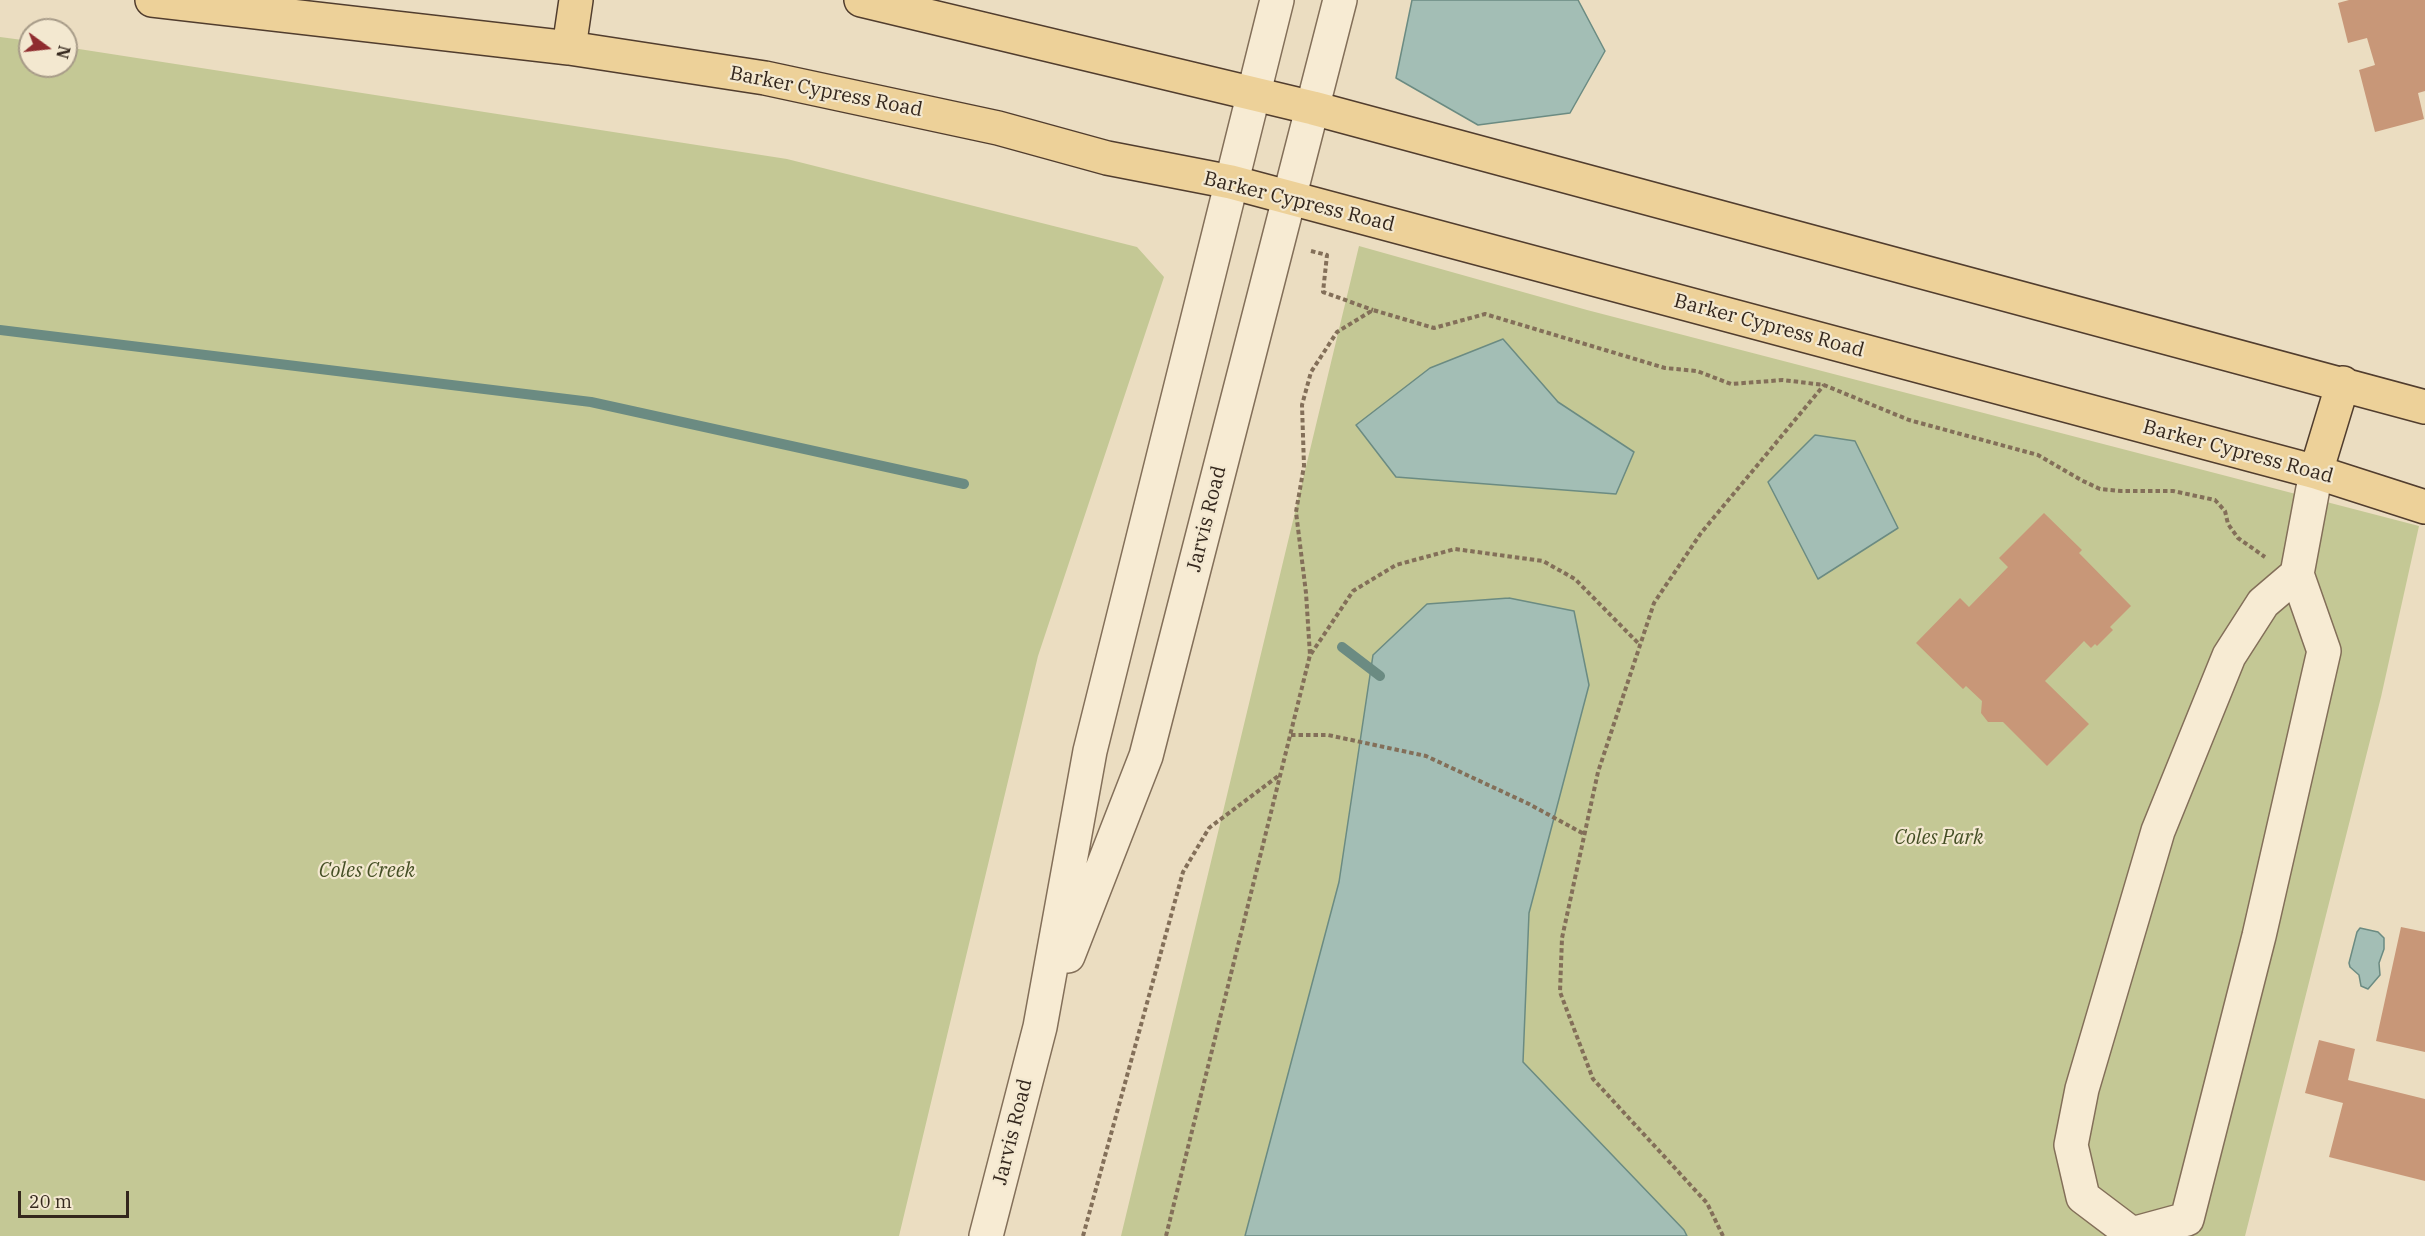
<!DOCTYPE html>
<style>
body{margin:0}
#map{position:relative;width:2425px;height:1236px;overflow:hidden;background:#ebddc1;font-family:"IBM Plex Serif",serif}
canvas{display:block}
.north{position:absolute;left:18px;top:18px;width:60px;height:60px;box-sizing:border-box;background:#f3e8d0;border:2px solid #a79b88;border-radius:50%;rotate:105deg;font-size:16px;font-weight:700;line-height:24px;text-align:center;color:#34271d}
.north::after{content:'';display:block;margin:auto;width:21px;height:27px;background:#8f2c2f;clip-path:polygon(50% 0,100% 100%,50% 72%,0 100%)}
.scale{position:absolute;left:18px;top:1191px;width:111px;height:27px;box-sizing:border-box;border:3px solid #34271d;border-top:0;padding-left:8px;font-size:18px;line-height:21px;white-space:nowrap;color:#34271d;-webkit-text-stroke:4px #f3e8d0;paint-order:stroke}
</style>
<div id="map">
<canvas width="2425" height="1236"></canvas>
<div class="north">N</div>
<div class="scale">20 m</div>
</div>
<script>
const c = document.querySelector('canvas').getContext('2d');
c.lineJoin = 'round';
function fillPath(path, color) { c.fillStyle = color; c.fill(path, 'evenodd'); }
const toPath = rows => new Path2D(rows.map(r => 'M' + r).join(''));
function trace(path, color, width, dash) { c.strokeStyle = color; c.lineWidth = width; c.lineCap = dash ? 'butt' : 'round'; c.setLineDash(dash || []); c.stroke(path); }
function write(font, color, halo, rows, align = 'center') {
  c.font = font + ' "IBM Plex Serif",serif'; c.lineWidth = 4.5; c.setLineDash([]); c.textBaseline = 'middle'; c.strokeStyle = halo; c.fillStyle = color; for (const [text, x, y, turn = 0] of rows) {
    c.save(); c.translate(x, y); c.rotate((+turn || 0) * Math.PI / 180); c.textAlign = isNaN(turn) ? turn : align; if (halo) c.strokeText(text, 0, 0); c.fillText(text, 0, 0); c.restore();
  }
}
fillPath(toPath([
 [0,37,30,41,30,66,66,66,66,47,787,159,1137,247,1164,277,1038,656,899,1236,0,1236],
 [1359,246,1587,310,2419,526,2381,697,2245,1236,1121,1236]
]), '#c4c895');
const water = toPath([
 [1412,0,1578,0,1605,51,1570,113,1478,125,1396,78,1412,0],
 [1503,339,1558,402,1634,452,1616,494,1396,477,1356,425,1430,368,1503,339],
 [1815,435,1855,441,1898,528,1818,579,1768,482,1815,435],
 [1509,598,1574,611,1589,685,1529,913,1523,1062,1684,1230,1687,1236,1245,1236,1339,882,1373,655,1427,604,1509,598],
 [2360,928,2378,932,2384,938,2384,949,2379,963,2380,975,2368,989,2361,986,2359,975,2350,967,2349,963,2357,932,2360,928]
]);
fillPath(water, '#a3beb5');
trace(water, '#6b8b82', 1.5);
trace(toPath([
 [0,330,591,402,964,484],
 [1342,647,1380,676]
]), '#6b8b82', 10);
fillPath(toPath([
 [2349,0,2425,0,2425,91,2418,93,2424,119,2375,132,2359,70,2375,65,2367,38,2348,43,2338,3],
 [2044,513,2082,550,2079,553,2131,606,2110,627,2113,630,2097,646,2095,644,2091,648,2084,641,2045,681,2089,724,2047,766,2003,722,1988,722,1981,713,1982,701,1966,686,1963,689,1916,643,1960,598,1969,607,2008,567,1999,558],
 [2401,927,2425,932,2425,1052,2376,1041],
 [2319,1040,2355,1049,2348,1080,2425,1099,2425,1181,2329,1157,2343,1103,2305,1093]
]), '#c89778');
const minor = toPath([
 [2297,574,2263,603,2229,656,2158,831,2082,1089,2071,1145,2083,1197,2132,1234,2187,1219,2259,936,2324,651,2297,574,2316,472],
 [1068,956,1146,756,1340,0],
 [986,1236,1040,1027,1090,751,1277,0]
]);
const major = toPath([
 [152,0,569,48,765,78,998,128,1107,158,1231,182,2316,472,2425,507],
 [861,0,1313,108,2425,407],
 [569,48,576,0],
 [2316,472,2343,383]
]);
trace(minor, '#836f59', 36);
trace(major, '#513d2e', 36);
trace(toPath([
 [1311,251,1327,255,1323,292,1373,310],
 [1311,654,1353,591,1396,565,1455,549,1543,561,1575,579,1640,645],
 [1291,735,1328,735,1426,756,1529,804,1584,834],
 [1083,1236,1183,872,1209,828,1281,774],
 [1166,1236,1310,655,1306,593,1296,512,1304,466,1302,405,1311,372,1337,332,1373,310,1434,328,1485,314,1665,368,1697,371,1731,384,1783,380,1824,385,1909,420,2038,455,2081,480,2100,489,2121,491,2173,491,2215,500,2225,511,2228,524,2238,538,2265,557],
 [1723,1236,1707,1203,1593,1079,1560,992,1562,938,1598,772,1654,603,1701,533,1824,385]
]), '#836f59', 4, [4.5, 3]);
trace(minor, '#f7ebd3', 33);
trace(major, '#edd199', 33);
write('20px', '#34271d', '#f3e8d0', [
 ["Barker Cypress Road",826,92,11],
 ["Barker Cypress Road",1299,202,14],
 ["Barker Cypress Road",1769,326,15],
 ["Barker Cypress Road",2238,452,15],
 ["Jarvis Road",1207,519,-76],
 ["Jarvis Road",1013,1132,-76]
]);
write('italic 20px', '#454f25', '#f3e8d0', [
 ["Coles Park",1939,838],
 ["Coles Creek",367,871]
]);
</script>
